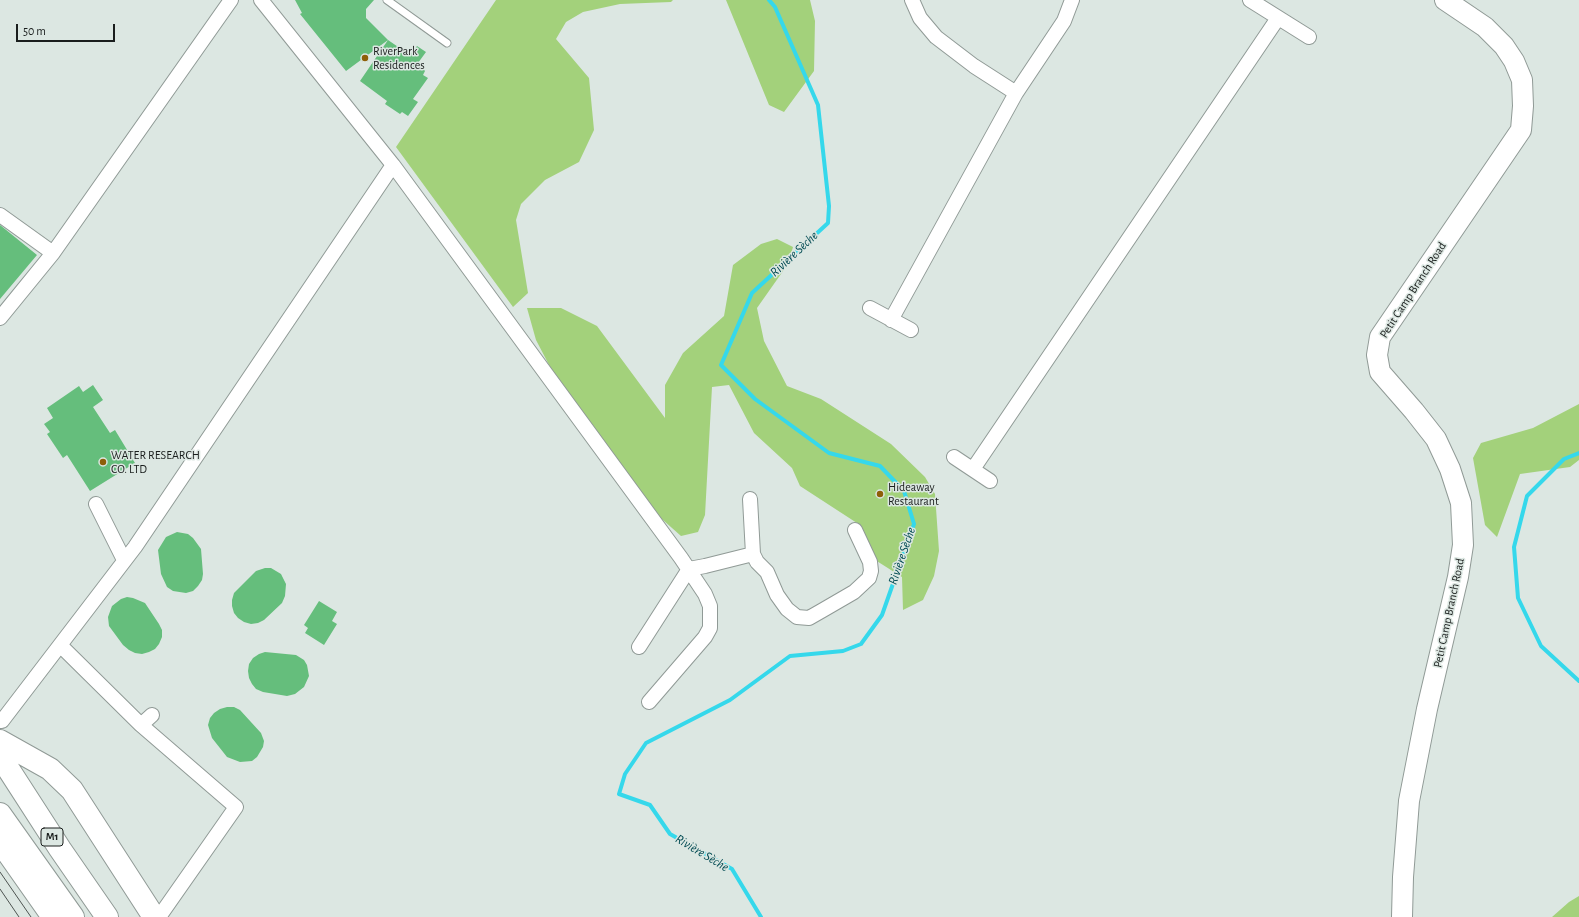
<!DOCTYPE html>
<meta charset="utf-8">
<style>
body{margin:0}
#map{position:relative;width:1579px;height:917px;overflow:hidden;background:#dce7e2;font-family:"Alegreya Sans",sans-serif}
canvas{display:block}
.scale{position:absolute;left:16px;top:24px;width:99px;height:18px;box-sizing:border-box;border:2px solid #1a1e1d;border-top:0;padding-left:5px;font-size:12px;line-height:14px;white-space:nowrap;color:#1a1e1d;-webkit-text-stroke:3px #dce7e2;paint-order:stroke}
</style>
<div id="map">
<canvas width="1579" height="917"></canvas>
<div class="scale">50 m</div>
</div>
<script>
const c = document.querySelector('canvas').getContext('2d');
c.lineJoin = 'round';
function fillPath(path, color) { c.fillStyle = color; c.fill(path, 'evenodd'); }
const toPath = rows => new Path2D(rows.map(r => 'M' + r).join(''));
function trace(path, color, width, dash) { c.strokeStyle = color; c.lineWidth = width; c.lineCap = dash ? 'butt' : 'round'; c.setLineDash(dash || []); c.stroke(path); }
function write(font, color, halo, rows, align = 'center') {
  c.font = font + ' "Alegreya Sans",sans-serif'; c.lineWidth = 3; c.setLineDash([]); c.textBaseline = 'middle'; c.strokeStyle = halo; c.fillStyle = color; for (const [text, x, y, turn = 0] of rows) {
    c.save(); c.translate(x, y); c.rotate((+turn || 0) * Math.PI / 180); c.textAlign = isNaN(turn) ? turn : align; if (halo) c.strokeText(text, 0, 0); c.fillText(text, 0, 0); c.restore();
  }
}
fillPath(toPath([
 [496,0,673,0,671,2,620,4,583,12,566,22,556,39,589,78,594,130,579,162,545,180,521,204,516,220,528,293,513,307,396,147],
 [726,0,810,0,815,21,814,71,784,112,769,105],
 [777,239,793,247,788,264,757,308,764,341,787,386,821,399,891,444,925,477,935,494,939,551,934,576,923,600,903,610,902,577,872,558,860,525,800,486,792,468,754,433,729,385,712,387,705,515,698,532,681,536,654,512,560,386,536,340,527,308,561,308,597,326,665,418,665,385,683,353,724,316,733,265,761,244],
 [1579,404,1579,460,1570,467,1520,474,1497,537,1485,525,1473,458,1481,443,1533,428],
 [1579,896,1579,917,1552,917,1569,902]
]), '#a3d17b');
trace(toPath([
 [1579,453,1564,459,1527,496,1514,547,1518,598,1541,646,1579,681],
 [761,917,732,869,670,834,650,805,619,794,625,774,646,743,730,700,790,656,843,651,861,644,882,615,914,524,904,491,880,466,829,453,755,399,721,365,752,293,828,223,829,206,818,105,775,7,769,0]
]), '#35d8eb', 4);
fillPath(toPath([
 [295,0,374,0,366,9,366,18,388,40,346,71,300,14,302,13],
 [388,40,410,55,417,46,426,52,418,63,425,71,423,75,428,78,413,99,418,102,408,116,402,112,400,114,385,104,387,101,360,81],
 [0,225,37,255,0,299],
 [93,385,103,400,93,407,110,433,115,430,135,463,90,491,67,455,63,458,47,434,50,432,44,424,53,418,47,408,79,386,83,392],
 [177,532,188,534,193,538,201,549,203,574,202,580,198,586,193,591,186,593,173,591,167,587,161,574,158,550,166,537],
 [265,568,271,568,281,574,286,584,285,596,282,603,264,620,258,623,251,624,244,622,238,618,234,613,232,606,232,600,234,593,256,571],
 [127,597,133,598,145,603,159,624,162,630,162,637,159,644,155,649,149,652,142,654,135,653,129,650,123,645,109,626,108,617,112,606,121,599],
 [319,601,337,612,332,621,337,624,324,645,305,633,308,628,304,625],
 [265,652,296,655,304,660,307,665,309,676,304,687,295,694,287,696,263,692,256,689,252,684,249,678,248,671,249,664,253,658,259,654],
 [227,707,234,707,240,710,261,733,264,741,263,747,257,757,252,761,240,762,227,757,212,738,208,725,210,718,214,713,220,709]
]), '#65be7c');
const lane = toPath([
 [387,0,447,43]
]);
const street = toPath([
 [261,0,393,165,681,558,705,594,710,606,710,628,705,637,649,702],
 [912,0,920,18,936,37,974,66,1016,93],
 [1250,0,1309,37],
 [0,215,53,253],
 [870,308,911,330],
 [0,318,53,253,231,0],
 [891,320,1016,93,1064,21,1072,0],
 [954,457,990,481],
 [973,469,1278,18],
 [750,499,753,554,757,562,767,572,777,595,787,609,797,617,809,618,823,610,854,592,869,578,871,571,870,562,855,530],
 [96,504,124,560],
 [60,645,141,725,152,715],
 [639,647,689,569,705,566,753,554],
 [0,721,2,721,135,547,393,165],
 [141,725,236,807,159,917]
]);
const secondary = toPath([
 [1402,917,1403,877,1409,801,1427,709,1458,577,1463,545,1461,503,1450,469,1436,439,1414,411,1380,372,1377,355,1380,337,1521,130,1523,106,1522,80,1514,61,1504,46,1485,27,1445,0]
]);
const highway = toPath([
 [0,741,50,769,72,790,154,917],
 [0,756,60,849,107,917],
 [0,814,73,917],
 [0,839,3,846,53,917]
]);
trace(lane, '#909a96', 9);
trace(street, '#909a96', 16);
trace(secondary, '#909a96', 22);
trace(highway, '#909a96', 24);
trace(lane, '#fff', 7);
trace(street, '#fff', 14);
trace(secondary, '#fff', 20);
trace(highway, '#fff', 22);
trace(toPath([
 [0,872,31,917],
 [0,889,19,917]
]), '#4e5451', 1);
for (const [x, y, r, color] of [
 [365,58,4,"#8e5f08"],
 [103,462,4,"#8e5f08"],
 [880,494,4,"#8e5f08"]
]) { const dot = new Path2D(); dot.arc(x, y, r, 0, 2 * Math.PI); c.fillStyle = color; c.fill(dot); trace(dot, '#dce7e2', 1.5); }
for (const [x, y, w] of [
 [52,837,22]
]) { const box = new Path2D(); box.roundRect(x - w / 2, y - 9, w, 18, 3); c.fillStyle = '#dce7e2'; c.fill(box); trace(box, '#1a1e1d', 1); }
write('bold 11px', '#1a1e1d', null, [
 ["M1",52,837]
]);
write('12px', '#1a1e1d', '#dce7e2', [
 ["RiverPark",373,51],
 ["Residences",373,65],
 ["WATER RESEARCH",111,455],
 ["CO. LTD",111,469],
 ["Hideaway",888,487],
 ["Restaurant",888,501]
], 'left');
write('12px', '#1a1e1d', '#dce7e2', [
 ["Petit Camp Branch Road",1413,290,-57],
 ["Petit Camp Branch Road",1449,613,-78]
]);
write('italic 13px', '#014a52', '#dce7e2', [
 ["Rivière Sèche",794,254,-43],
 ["Rivière Sèche",902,556,-71],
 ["Rivière Sèche",702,853,31]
]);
</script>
